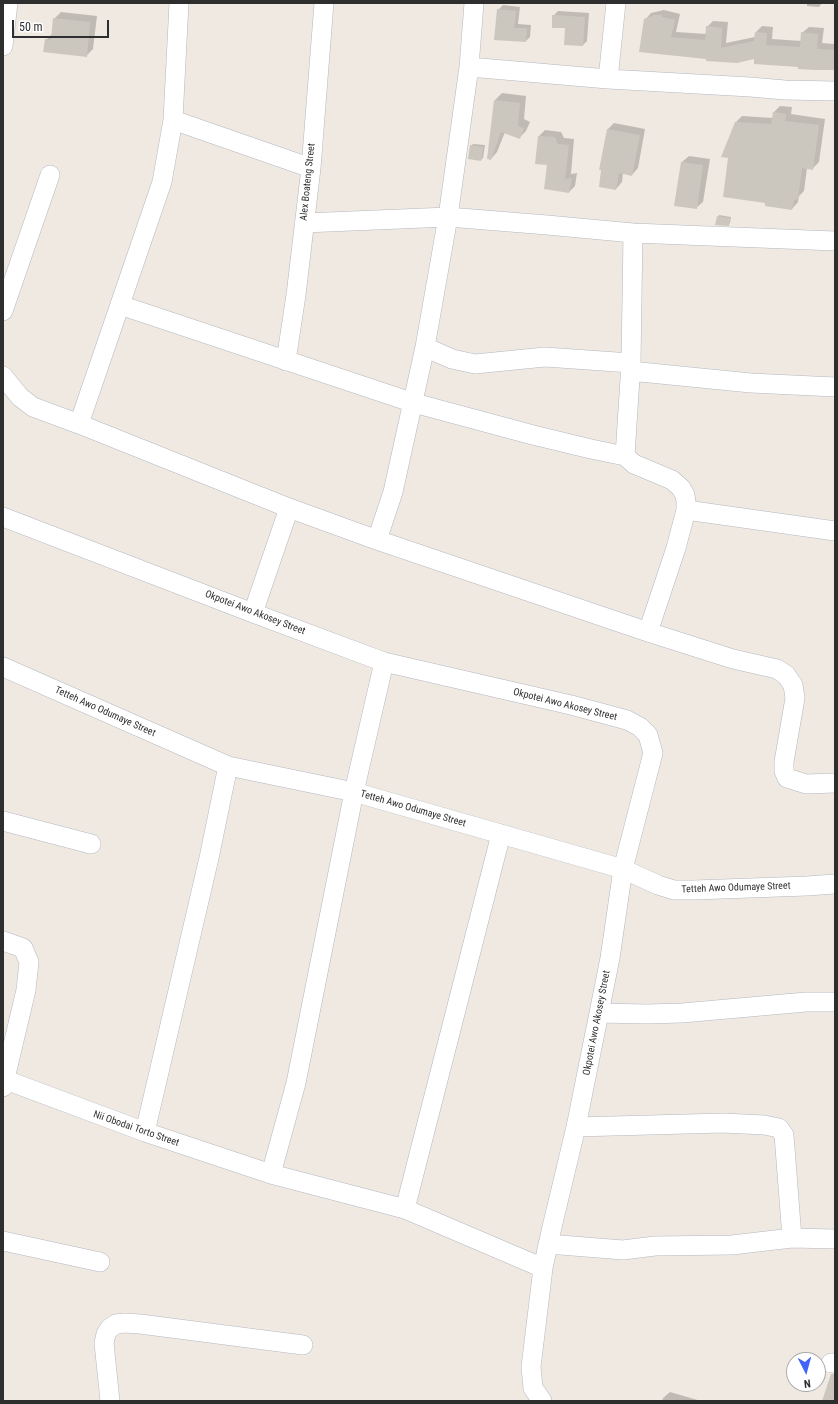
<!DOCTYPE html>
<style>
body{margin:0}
#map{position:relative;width:838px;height:1404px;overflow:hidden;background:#efe9e1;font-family:"Roboto Condensed",sans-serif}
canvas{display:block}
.frame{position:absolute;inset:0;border:4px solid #2e2e2e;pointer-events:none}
.north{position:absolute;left:786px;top:1352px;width:40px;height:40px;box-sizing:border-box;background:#fff;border:1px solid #ababab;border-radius:50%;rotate:174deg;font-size:11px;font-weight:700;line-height:16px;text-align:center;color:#2e2e2e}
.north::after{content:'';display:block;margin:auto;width:14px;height:18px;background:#4264fb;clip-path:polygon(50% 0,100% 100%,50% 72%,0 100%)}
.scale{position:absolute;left:12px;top:20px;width:97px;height:18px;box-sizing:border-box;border:2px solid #2e2e2e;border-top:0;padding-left:5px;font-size:12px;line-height:14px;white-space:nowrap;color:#2e2e2e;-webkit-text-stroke:3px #fff;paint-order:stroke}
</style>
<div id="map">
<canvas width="838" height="1404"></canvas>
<div class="frame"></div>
<div class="north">N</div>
<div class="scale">50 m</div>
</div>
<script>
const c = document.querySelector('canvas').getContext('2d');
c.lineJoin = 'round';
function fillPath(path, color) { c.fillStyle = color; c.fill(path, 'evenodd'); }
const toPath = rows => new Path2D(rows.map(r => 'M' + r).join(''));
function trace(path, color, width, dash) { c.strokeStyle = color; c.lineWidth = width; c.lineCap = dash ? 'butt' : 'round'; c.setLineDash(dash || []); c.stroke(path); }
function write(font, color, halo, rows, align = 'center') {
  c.font = font + ' "Roboto Condensed",sans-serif'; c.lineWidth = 3; c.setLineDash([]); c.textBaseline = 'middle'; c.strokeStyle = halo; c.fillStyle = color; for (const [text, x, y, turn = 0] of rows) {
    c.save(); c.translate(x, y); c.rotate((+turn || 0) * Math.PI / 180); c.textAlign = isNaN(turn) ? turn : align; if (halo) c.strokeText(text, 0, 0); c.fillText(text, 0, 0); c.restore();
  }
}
fillPath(toPath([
 [807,3,822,3,819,7,807,6],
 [503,5,520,7,518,24,531,25,530,37,526,41,495,39,498,10],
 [664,10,680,14,676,32,707,34,707,27,713,21,728,22,726,43,755,37,756,32,762,26,773,27,772,39,802,41,802,33,809,27,824,28,822,43,835,44,835,70,799,66,755,58,707,58,641,51,645,20,651,13],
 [558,11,589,13,587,41,583,45,553,16],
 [61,12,97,16,93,49,86,56,46,40,53,33,54,19],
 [502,93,526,96,524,119,530,122,526,131,519,138,505,132,497,152,491,159,488,158,495,100],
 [780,106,792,107,791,114,825,119,819,162,812,169,807,168,804,191,799,196,798,202,792,209,736,122,742,116,773,118,774,112],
 [614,123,645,129,638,168,632,175,623,173,622,182,616,189,608,129],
 [545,130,561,132,564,138,574,139,571,174,577,173,575,186,569,192,549,164,539,136],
 [473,144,485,145,483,158,481,160,471,146],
 [689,156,710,159,703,202,696,208,682,162],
 [719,215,731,217,730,223,728,225,718,217],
 [670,1392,701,1401,662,1401,663,1398]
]), '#0003');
fillPath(toPath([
 [497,9,516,11,514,28,527,28,526,42,494,40],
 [552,15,585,17,583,46,564,45,565,28,552,28],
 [654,15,662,15,662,17,675,20,671,37,705,40,706,26,722,28,721,48,754,41,755,32,767,33,766,45,800,47,801,32,818,34,817,49,835,50,835,70,814,70,798,69,798,67,754,64,754,59,737,63,706,61,706,59,639,52,644,19],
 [53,18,90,22,87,57,43,52,45,39,51,40],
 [494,100,520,103,518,126,524,128,520,139,501,132,491,160,487,159],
 [773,112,786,114,785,121,819,125,813,170,802,168,798,199,794,200,792,210,765,206,765,203,723,197,728,158,721,157,735,122,771,124],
 [607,129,640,135,632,176,619,173,616,190,599,187,601,170,599,170],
 [538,136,555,137,558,144,569,145,565,179,572,178,569,193,544,189,547,165,535,164],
 [470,145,483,147,481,161,468,159],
 [681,162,703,165,697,209,674,206],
 [717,216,730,218,729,226,715,225],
 [831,1374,835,1374,835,1401,822,1401]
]), '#cbc7bf');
const minor = toPath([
 [3,46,8,3],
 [469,67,608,79,750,87,785,90,835,91],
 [608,79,616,3],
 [173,120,311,168],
 [304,223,448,217,547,225,633,233,835,241],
 [120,305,414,403,533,435,591,449,625,456,631,363,633,233],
 [3,311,50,175],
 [425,347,452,359,475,364,545,357,631,363],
 [286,361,296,295,311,168,324,3],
 [630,371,751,383,835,387],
 [3,376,20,397,33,407,79,424,289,508,377,540,648,632,733,659,777,669,786,675,793,685,795,698,784,762,784,771,787,778,806,784,835,783],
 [79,424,162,182,173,120,179,3],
 [625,456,634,464,672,480,681,488,685,495,686,502,686,510,676,548,648,632],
 [686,510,835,531],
 [3,517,253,613,384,662,571,705,627,720,640,727,648,735,653,753,623,869,610,958,599,1013,576,1127,552,1227,543,1268,531,1367,533,1388,542,1401],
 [377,540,393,492,425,347,448,217,469,67,474,3],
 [253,613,289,508],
 [3,667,228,766,354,792,623,869,658,885,674,890,694,890,807,886,835,884],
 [3,821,91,844],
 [3,941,23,948,29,962,26,990,3,1087],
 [599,1013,647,1014,682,1013,806,1002,835,1002],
 [3,1079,145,1132,271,1174,405,1209,543,1268],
 [576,1127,723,1123,764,1125,779,1128,784,1135,792,1238],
 [145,1132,209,858,228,766],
 [271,1174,296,1083,354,792,384,662],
 [405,1209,501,834],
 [3,1241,100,1262],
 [548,1244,623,1250,655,1246,732,1245,792,1238,835,1239],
 [831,1363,835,1363],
 [110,1401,104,1343,106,1334,110,1328,116,1324,125,1323,140,1324,303,1345]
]);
trace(minor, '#b4b7c1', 20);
trace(minor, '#fff', 19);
write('10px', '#2e2e2e', '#fff', [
 ["Alex Boateng Street",308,182,-84],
 ["Okpotei Awo Akosey Street",255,613,21],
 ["Okpotei Awo Akosey Street",565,705,14],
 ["Tetteh Awo Odumaye Street",105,712,24],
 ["Tetteh Awo Odumaye Street",413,809,16],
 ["Tetteh Awo Odumaye Street",736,888,-2],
 ["Okpotei Awo Akosey Street",597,1023,-79],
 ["Nii Obodai Torto Street",136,1129,19]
]);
</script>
